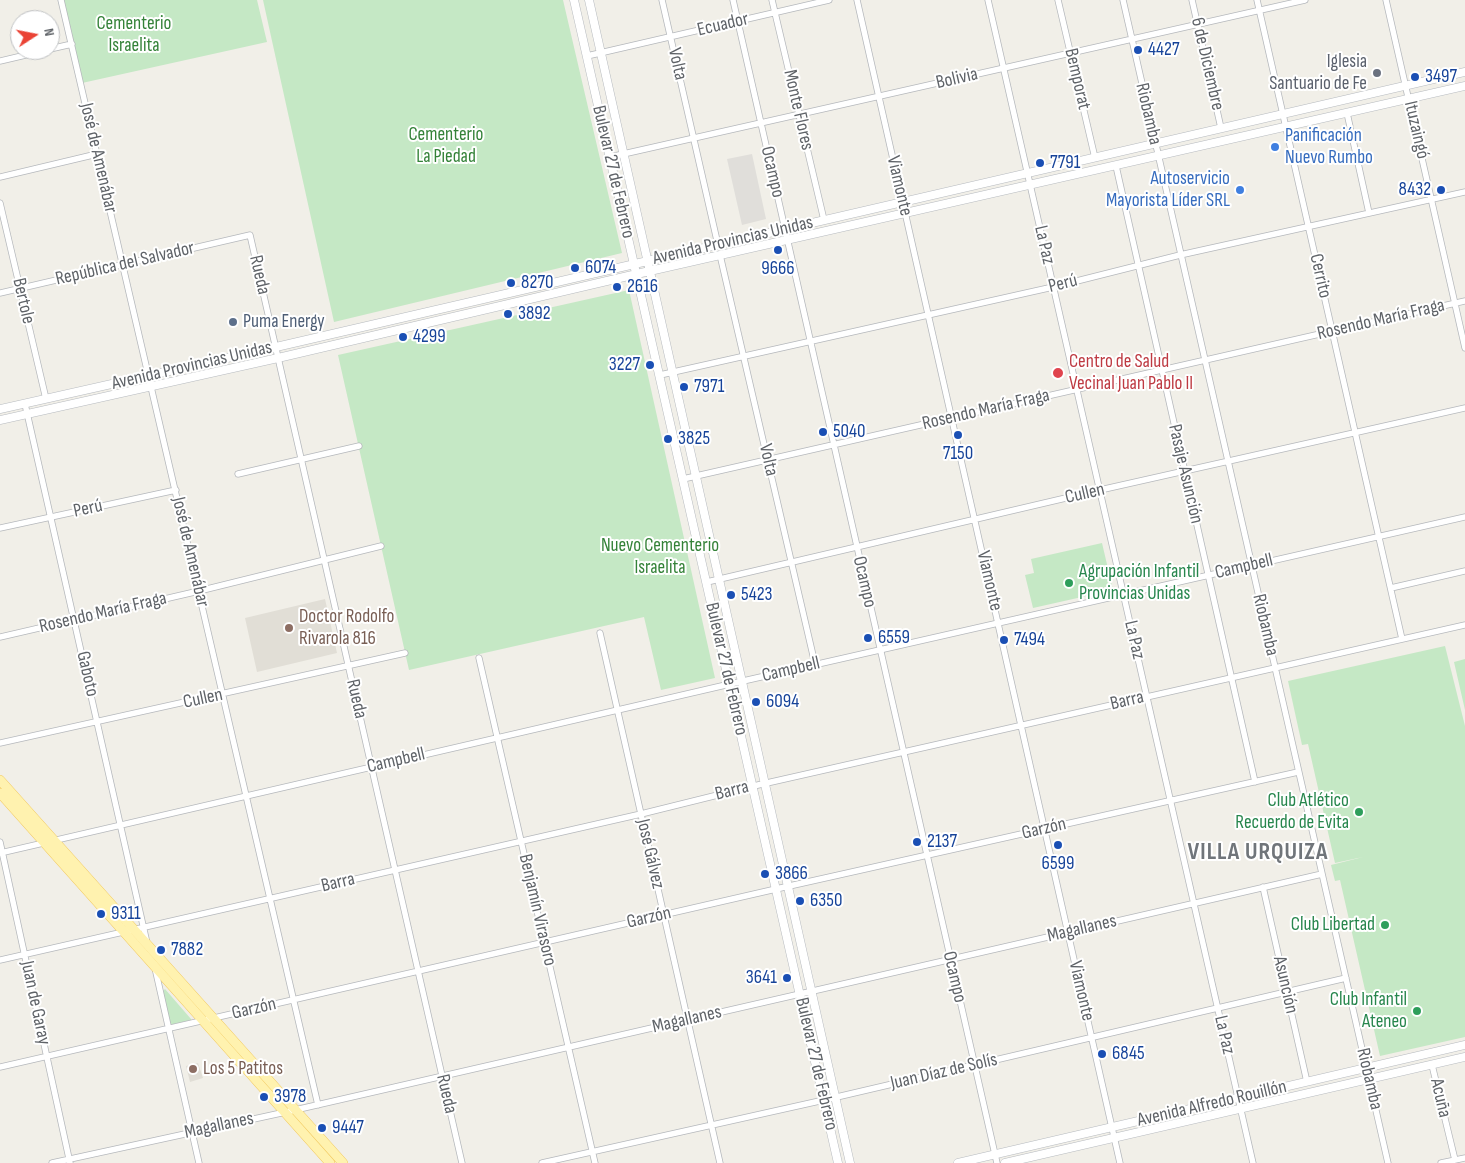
<!DOCTYPE html>
<meta charset="utf-8">
<style>
body{margin:0}
#map{position:relative;width:1465px;height:1163px;overflow:hidden;background:#f1efe8;font-family:"Sofia Sans Condensed",sans-serif}
canvas{display:block}
.north{position:absolute;left:10px;top:10px;width:50px;height:50px;box-sizing:border-box;background:#fff;border:1px solid #bfc1c3;border-radius:50%;rotate:79deg;font-size:14px;font-weight:700;line-height:20px;text-align:center;color:#5f6368}
.north::after{content:'';display:block;margin:auto;width:18px;height:22px;background:#ea4335;clip-path:polygon(50% 0,100% 100%,50% 72%,0 100%)}
</style>
<div id="map">
<canvas width="1465" height="1163"></canvas>
<div class="north">N</div>
</div>
<script>
const c = document.querySelector('canvas').getContext('2d');
c.lineJoin = 'round';
function fillPath(path, color) { c.fillStyle = color; c.fill(path, 'evenodd'); }
const toPath = rows => new Path2D(rows.map(r => 'M' + r).join(''));
function trace(path, color, width, dash) { c.strokeStyle = color; c.lineWidth = width; c.lineCap = dash ? 'butt' : 'round'; c.setLineDash(dash || []); c.stroke(path); }
function write(font, color, halo, rows, align = 'center') {
  c.font = font + ' "Sofia Sans Condensed",sans-serif'; c.lineWidth = 4; c.setLineDash([]); c.textBaseline = 'middle'; c.strokeStyle = halo; c.fillStyle = color; for (const [text, x, y, turn = 0] of rows) {
    c.save(); c.translate(x, y); c.rotate((+turn || 0) * Math.PI / 180); c.textAlign = isNaN(turn) ? turn : align; if (halo) c.strokeText(text, 0, 0); c.fillText(text, 0, 0); c.restore();
  }
}
fillPath(toPath([
 [752,154,766,219,742,225,727,159]
]), '#e0deda');
fillPath(toPath([
 [325,599,337,653,257,672,245,618],
 [198,1063,203,1078,190,1082,186,1066]
]), '#e1ded6');
fillPath(toPath([
 [62,0,257,0,267,42,82,83],
 [263,0,563,0,622,253,334,322],
 [629,290,715,678,661,690,644,617,409,670,338,355],
 [1102,543,1113,590,1033,608,1025,575,1034,573,1031,559],
 [1445,646,1465,726,1465,1037,1380,1056,1340,880,1335,881,1331,865,1363,857,1335,863,1308,744,1302,745,1288,681],
 [1465,659,1465,710,1454,662],
 [165,989,191,1019,191,1020,170,1025,163,991]
]), '#c5e8c5');
const street = toPath([
 [61,0,318,1105],
 [662,0,718,245],
 [733,0,997,1163],
 [772,0,824,220],
 [857,0,1120,1163],
 [988,0,1253,1163],
 [1058,0,1095,158],
 [1123,0,1388,1163],
 [1192,0,1221,128],
 [1257,0,1402,639],
 [1386,0,1465,348],
 [50,49,72,44],
 [587,56,829,0],
 [0,61,47,50],
 [1347,113,1369,213],
 [610,157,1305,0],
 [1116,166,1255,782],
 [0,177,97,154],
 [0,203,46,399],
 [720,255,815,664],
 [0,293,250,235,462,1163],
 [660,375,1053,287,1180,255,1465,192],
 [25,404,147,943],
 [238,474,359,446],
 [683,479,1465,301],
 [0,528,176,490],
 [707,582,1100,490,1465,408],
 [1391,588,1465,571],
 [600,633,720,1163],
 [0,637,199,591,381,546],
 [479,658,595,1163],
 [0,743,405,653],
 [0,842,70,1163],
 [0,853,730,684,1465,517],
 [1263,887,1307,1082],
 [0,960,641,814,758,785,1465,625],
 [155,968,199,1163],
 [1432,1065,1455,1160],
 [0,1067,776,889,1298,772],
 [52,1163,295,1110,1322,874],
 [542,1163,824,1100,1346,978],
 [1441,1163,1465,1158]
]);
const secondary = toPath([
 [574,0,838,1163],
 [589,0,850,1163],
 [0,409,276,347,1465,72],
 [0,420,278,358,641,273,1465,86],
 [958,1163,1465,1045],
 [1005,1163,1465,1057]
]);
const primary = toPath([
 [0,780,343,1163],
 [0,793,330,1163]
]);
trace(street, '#b5b8bc', 7);
trace(secondary, '#b6babf', 9);
trace(primary, '#f2c960', 10);
trace(street, '#fff', 5.5);
trace(secondary, '#fff', 8);
trace(primary, '#fff2af', 9);
for (const [x, y, r, color] of [
 [1138,50,5,"#1a4fb4"],
 [1377,73,5,"#6b7280"],
 [1415,77,5,"#1a4fb4"],
 [1275,147,5,"#3f7fe0"],
 [1040,163,5,"#1a4fb4"],
 [1240,190,5,"#3f7fe0"],
 [1441,190,5,"#1a4fb4"],
 [778,250,5,"#1a4fb4"],
 [575,268,5,"#1a4fb4"],
 [511,283,5,"#1a4fb4"],
 [617,287,5,"#1a4fb4"],
 [508,314,5,"#1a4fb4"],
 [233,322,5,"#5c6f8a"],
 [403,337,5,"#1a4fb4"],
 [650,365,5,"#1a4fb4"],
 [1058,373,6,"#e0444e"],
 [684,387,5,"#1a4fb4"],
 [823,432,5,"#1a4fb4"],
 [958,435,5,"#1a4fb4"],
 [668,439,5,"#1a4fb4"],
 [1069,583,5,"#2e9e5b"],
 [731,595,5,"#1a4fb4"],
 [289,628,5,"#8d6e63"],
 [868,638,5,"#1a4fb4"],
 [1004,640,5,"#1a4fb4"],
 [756,702,5,"#1a4fb4"],
 [1359,812,5,"#2e9e5b"],
 [917,842,5,"#1a4fb4"],
 [1058,845,5,"#1a4fb4"],
 [765,874,5,"#1a4fb4"],
 [800,901,5,"#1a4fb4"],
 [101,914,5,"#1a4fb4"],
 [1385,925,5,"#2e9e5b"],
 [161,950,5,"#1a4fb4"],
 [787,978,5,"#1a4fb4"],
 [1417,1011,5,"#2e9e5b"],
 [1102,1054,5,"#1a4fb4"],
 [193,1069,5,"#8d6e63"],
 [264,1097,5,"#1a4fb4"],
 [322,1128,5,"#1a4fb4"]
]) { const dot = new Path2D(); dot.arc(x, y, r, 0, 2 * Math.PI); c.fillStyle = color; c.fill(dot); trace(dot, '#fff', 2); }
write('19px', '#348238', '#fff', [
 ["Cementerio",134,24],
 ["Israelita",134,46],
 ["Cementerio",446,135],
 ["La Piedad",446,157],
 ["Nuevo Cementerio",660,546],
 ["Israelita",660,568]
]);
write('19px', '#5f6368', '#fff', [
 ["Ecuador",723,25,-13],
 ["Volta",677,64,77],
 ["6 de Diciembre",1207,64,77],
 ["Bolivia",957,79,-13],
 ["Bemporat",1077,79,77],
 ["Monte Flores",798,110,77],
 ["Riobamba",1148,114,77],
 ["Ituzaingó",1416,130,77],
 ["José de Amenábar",98,158,77],
 ["Bulevar 27 de Febrero",613,172,77],
 ["Ocampo",772,172,77],
 ["Viamonte",899,186,77],
 ["Avenida Provincias Unidas",733,241,-13],
 ["La Paz",1044,245,77],
 ["República del Salvador",125,264,-13],
 ["Rueda",259,275,77],
 ["Cerrito",1320,276,77],
 ["Perú",1063,284,-14],
 ["Bertole",23,301,77],
 ["Rosendo María Fraga",1381,320,-13],
 ["Avenida Provincias Unidas",192,366,-13],
 ["Rosendo María Fraga",986,410,-13],
 ["Volta",768,460,77],
 ["Pasaje Asunción",1185,474,77],
 ["Cullen",1085,494,-13],
 ["Perú",88,509,-12],
 ["José de Amenábar",190,552,77],
 ["Campbell",1244,567,-13],
 ["Viamonte",989,581,77],
 ["Ocampo",864,582,77],
 ["Rosendo María Fraga",103,613,-13],
 ["Riobamba",1265,625,77],
 ["La Paz",1134,640,77],
 ["Bulevar 27 de Febrero",726,669,77],
 ["Campbell",791,670,-13],
 ["Gaboto",87,674,77],
 ["Cullen",203,699,-12],
 ["Rueda",356,699,77],
 ["Barra",1127,701,-13],
 ["Campbell",396,761,-13],
 ["Barra",732,791,-14],
 ["Garzón",1044,829,-13],
 ["José Gálvez",650,854,77],
 ["Barra",338,883,-13],
 ["Benjamín Virasoro",537,910,77],
 ["Garzón",649,918,-13],
 ["Magallanes",1082,929,-13],
 ["Ocampo",954,977,77],
 ["Asunción",1285,985,77],
 ["Viamonte",1081,991,77],
 ["Juan de Garay",35,1003,78],
 ["Garzón",254,1009,-13],
 ["Magallanes",687,1020,-13],
 ["La Paz",1224,1035,77],
 ["Bulevar 27 de Febrero",816,1064,77],
 ["Juan Díaz de Solís",944,1072,-13],
 ["Riobamba",1369,1079,77],
 ["Rueda",446,1094,77],
 ["Acuña",1440,1098,77],
 ["Avenida Alfredo Rouillón",1212,1104,-13],
 ["Magallanes",219,1126,-12]
]);
write('19px', '#164399', '#fff', [
 ["4427",1148,50],
 ["3497",1425,77],
 ["7791",1050,163],
 ["8432",1431,190,"right"],
 ["6074",585,268],
 ["9666",778,269,"center"],
 ["8270",521,283],
 ["2616",627,287],
 ["3892",518,314],
 ["4299",413,337],
 ["3227",640,365,"right"],
 ["7971",694,387],
 ["5040",833,432],
 ["3825",678,439],
 ["7150",958,454,"center"],
 ["5423",741,595],
 ["6559",878,638],
 ["7494",1014,640],
 ["6094",766,702],
 ["2137",927,842],
 ["6599",1058,864,"center"],
 ["3866",775,874],
 ["6350",810,901],
 ["9311",111,914],
 ["7882",171,950],
 ["3641",777,978,"right"],
 ["6845",1112,1054],
 ["3978",274,1097],
 ["9447",332,1128]
], 'left');
write('19px', '#5b616d', '#fff', [
 ["Iglesia",1367,62],
 ["Santuario de Fe",1367,84]
], 'right');
write('19px', '#366cbe', '#fff', [
 ["Panificación",1285,136],
 ["Nuevo Rumbo",1285,158],
 ["Autoservicio",1230,179,"right"],
 ["Mayorista Líder SRL",1230,201,"right"]
], 'left');
write('19px', '#4e5e75', '#fff', [
 ["Puma Energy",243,322]
], 'left');
write('19px', '#be3a42', '#fff', [
 ["Centro de Salud",1069,362],
 ["Vecinal Juan Pablo II",1069,384]
], 'left');
write('19px', '#27864d', '#fff', [
 ["Agrupación Infantil",1079,572,"left"],
 ["Provincias Unidas",1079,594,"left"],
 ["Club Atlético",1349,801],
 ["Recuerdo de Evita",1349,823],
 ["Club Libertad",1375,925],
 ["Club Infantil",1407,1000],
 ["Ateneo",1407,1022]
], 'right');
write('19px', '#785e54', '#fff', [
 ["Doctor Rodolfo",299,617],
 ["Rivarola 816",299,639],
 ["Los 5 Patitos",203,1069]
], 'left');
c.letterSpacing = '1px';
write('bold 24px', '#70757a', '#fff', [
 ["VILLA URQUIZA",1258,853]
]);
c.letterSpacing = '0px';
</script>
